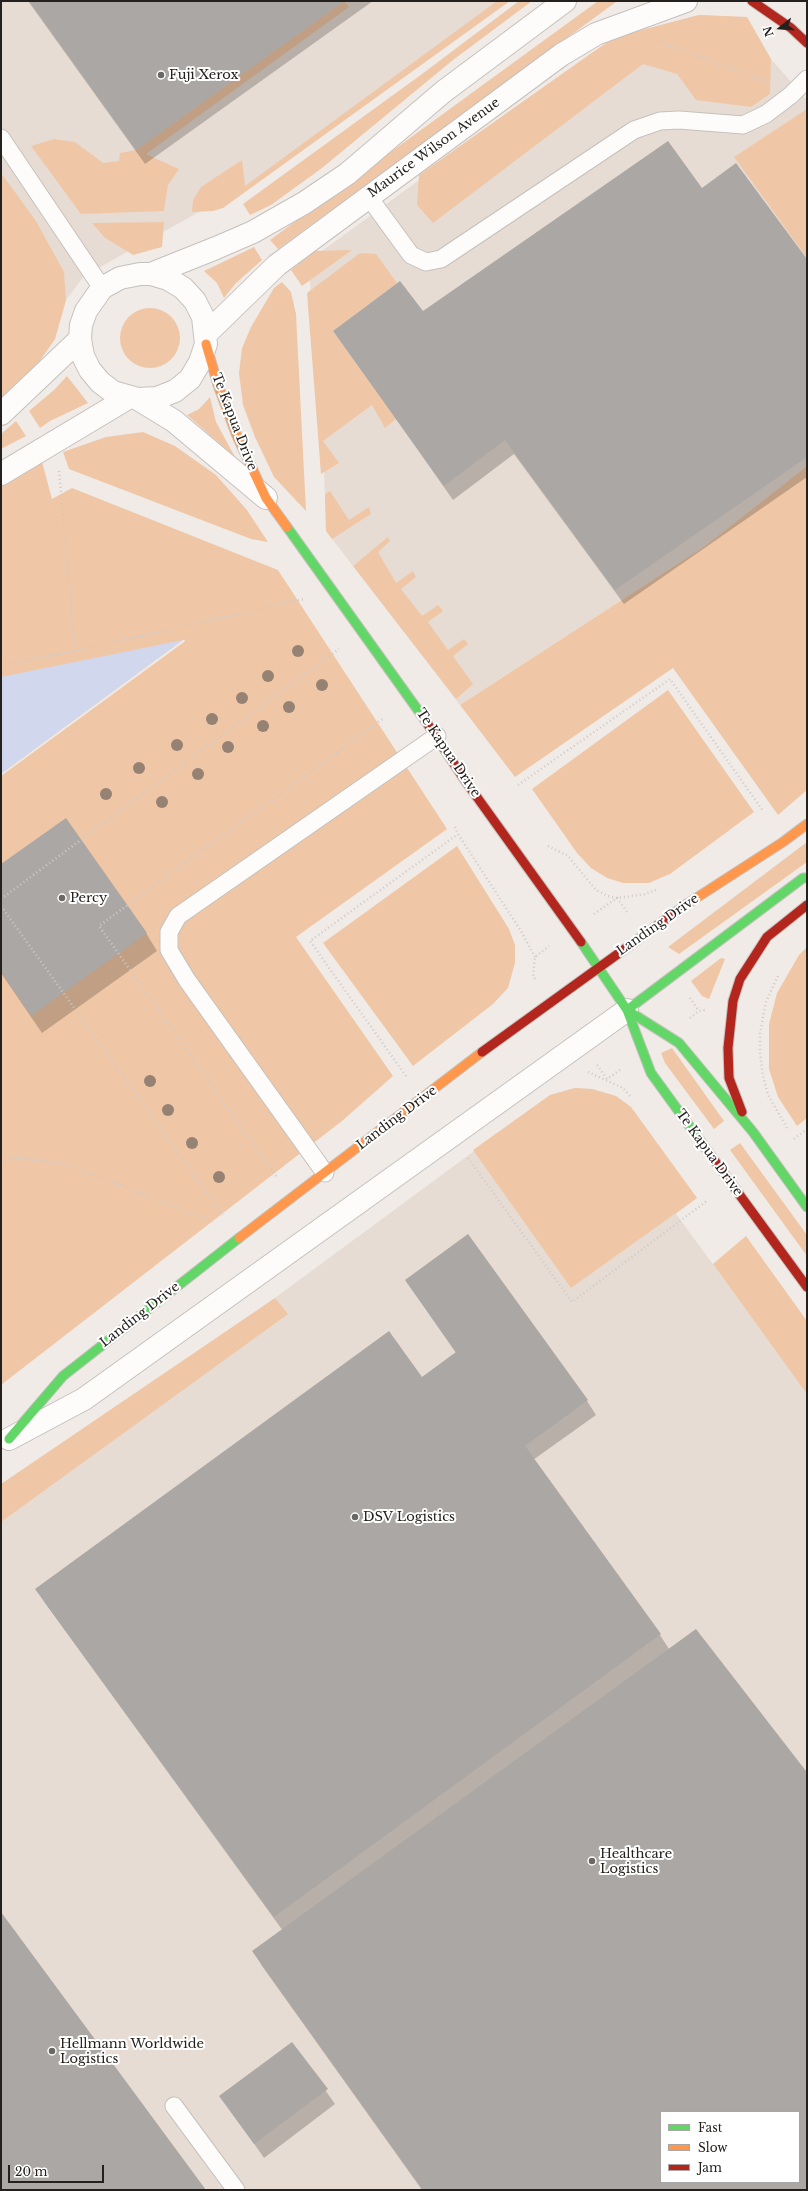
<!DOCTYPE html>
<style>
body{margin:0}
#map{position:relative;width:808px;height:2191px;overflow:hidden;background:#f0ebe7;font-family:"Libre Baskerville",serif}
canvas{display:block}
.frame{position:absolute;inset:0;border:2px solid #24201d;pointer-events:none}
.legend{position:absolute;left:660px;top:2111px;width:140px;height:72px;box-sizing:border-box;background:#fff;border:1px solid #a7a6a5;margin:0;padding:5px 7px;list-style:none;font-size:12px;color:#24201d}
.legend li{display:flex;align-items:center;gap:8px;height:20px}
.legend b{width:20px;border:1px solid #a7a6a5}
.north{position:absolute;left:760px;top:8px;width:40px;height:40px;-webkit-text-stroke:3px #fff;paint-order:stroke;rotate:253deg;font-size:11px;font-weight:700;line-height:16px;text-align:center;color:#24201d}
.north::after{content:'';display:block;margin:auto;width:14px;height:18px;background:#24201d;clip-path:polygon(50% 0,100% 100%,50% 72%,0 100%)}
.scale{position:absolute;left:8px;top:2165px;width:96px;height:18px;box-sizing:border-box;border:2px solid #24201d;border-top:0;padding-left:5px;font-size:12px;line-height:14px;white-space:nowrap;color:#24201d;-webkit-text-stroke:3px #fff;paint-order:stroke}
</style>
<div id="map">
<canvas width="808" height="2191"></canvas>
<div class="frame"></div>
<ul class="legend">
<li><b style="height:5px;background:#63d668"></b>Fast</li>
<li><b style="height:5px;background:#ff974d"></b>Slow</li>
<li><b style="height:5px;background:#b3261e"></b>Jam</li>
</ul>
<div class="north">N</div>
<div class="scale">20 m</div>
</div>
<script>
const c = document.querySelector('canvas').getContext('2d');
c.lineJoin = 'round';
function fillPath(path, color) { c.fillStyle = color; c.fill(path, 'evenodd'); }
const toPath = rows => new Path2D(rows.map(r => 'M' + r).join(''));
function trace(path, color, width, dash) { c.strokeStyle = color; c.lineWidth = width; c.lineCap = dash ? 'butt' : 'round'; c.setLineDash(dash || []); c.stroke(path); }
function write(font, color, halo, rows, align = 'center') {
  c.font = font + ' "Libre Baskerville",serif'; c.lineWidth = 4; c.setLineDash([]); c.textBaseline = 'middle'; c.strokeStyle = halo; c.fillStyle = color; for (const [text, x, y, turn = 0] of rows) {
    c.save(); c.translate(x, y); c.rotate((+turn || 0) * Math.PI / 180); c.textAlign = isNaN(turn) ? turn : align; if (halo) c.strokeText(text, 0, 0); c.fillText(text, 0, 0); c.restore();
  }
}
fillPath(toPath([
 [1,1,508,1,244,187,84,276,66,300,55,339,32,372,1,391],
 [699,15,747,17,771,59,807,100,807,466,705,546,460,705,326,531,323,441,310,282,300,267,615,37],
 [575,1088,592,1089,616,1096,631,1107,697,1198,676,1214,807,1392,807,2190,1,2190,1,1500,550,1095],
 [661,2112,799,2112,799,2182,661,2182]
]), '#e7dcd3');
fillPath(toPath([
 [344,1,349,7,146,154,179,169,168,185,164,211,81,214,31,146,54,139,75,142,103,163,119,161,120,153,136,150],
 [497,1,510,1,223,208,213,211,192,212,193,200,201,187,242,160,245,186],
 [519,1,532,1,453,60,322,168,271,205,250,215,243,204,422,74],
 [598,1,616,2,278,249,270,240],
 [699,15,747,17,771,59,770,94,751,107,696,100,677,74,643,64,433,223,417,205,419,175,593,52,615,37],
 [807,109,807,258,734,157],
 [1,173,36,221,64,272,66,300,55,339,32,372,1,401],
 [164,222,162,247,133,255,104,237,92,223],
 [254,247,262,260,236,283,224,298,217,283,204,271],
 [352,250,302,286,291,270,315,251],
 [360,253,376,254,397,283,333,331,396,419,385,428,372,405,323,441,339,463,321,474,307,293],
 [282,282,291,292,296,314,306,511,274,477,255,437,243,405,239,373,242,348,251,327,274,288],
 '120 338a30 30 0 1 1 60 0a30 30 0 1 1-60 0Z',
 [67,376,88,403,50,421,40,428,29,411,54,390],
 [210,397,216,422,235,457,187,415,199,409],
 [16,421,26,436,1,449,1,434],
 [143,432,175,446,216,475,247,510,268,542,251,539,69,469,63,452,106,437],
 [41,458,52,499,72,488,278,570,447,829,296,937,393,1076,342,1121,1,1385,1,482],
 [807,466,807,790,778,815,673,668,515,777,460,705,705,546],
 [330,491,349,520,369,507,371,514,332,539,326,531,325,494],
 [388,537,390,541,378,552,396,583,413,571,416,577,401,589,422,616,438,605,443,611,428,622,448,650,464,639,468,644,453,656,473,684,456,699,353,566],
 [668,690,754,812,670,874,649,883,623,883,607,878,591,868,577,853,532,789],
 [807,842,807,862,679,954,668,947],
 [457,846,509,929,515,945,515,963,508,988,493,1004,413,1066,323,943],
 [807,947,807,1118,797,1126,778,1097,769,1069,769,1024,777,993,799,955],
 [721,958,725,959,709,999,702,996,691,981],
 [672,1048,724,1121,714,1129,665,1063,661,1053],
 [575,1088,592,1089,616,1096,631,1107,697,1198,571,1288,473,1150,550,1095],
 [740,1143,807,1235,807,1256,730,1150],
 [746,1236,807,1321,807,1394,713,1264],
 [275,1298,288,1314,1,1522,1,1484]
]), '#f0c7a6');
fillPath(toPath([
 [183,640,1,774,1,677]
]), '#d1d7ed');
fillPath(toPath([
 [183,640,185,640,184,642,1,776,1,774]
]), '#f0ebe7');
fillPath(toPath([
 [28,1,373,1,145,164],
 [807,261,807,477,624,604,514,454,453,500,334,331,422,313],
 [1,865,146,933,157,951,42,1033,1,973],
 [467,1236,587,1401,596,1415,533,1460,660,1635,669,1649,805,1772,807,1771,807,2190,422,2190,262,1966,254,1952,283,1931,45,1603,37,1589,422,1378,456,1353,406,1281],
 [661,2112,799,2112,799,2182,661,2182],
 [292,2043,335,2104,264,2158,221,2096]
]), '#0003');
fillPath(toPath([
 [29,1,344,1,136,150],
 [668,141,702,188,736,163,807,259,807,457,615,590,505,440,444,486,333,331,400,281,423,311],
 [66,818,147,933,31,1016,1,972,1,864],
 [468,1234,588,1400,525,1446,661,1634,274,1917,35,1589,389,1331,422,1377,456,1352,405,1280],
 [696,1629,806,1771,807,1770,807,2190,423,2190,252,1951],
 [661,2112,799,2112,799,2182,661,2182],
 [1,1912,206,2190,1,2190],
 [292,2042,328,2089,254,2144,219,2096]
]), '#aba7a4');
const lane = toPath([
 [1,138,102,288],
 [368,196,411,255,426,262,441,259,634,130,660,121,679,120,743,125,766,114,791,95,807,79],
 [325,1173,187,980,169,950,169,932,178,916,437,736],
 [174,2106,236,2190]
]);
const street = toPath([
 [151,274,168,279,183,288,195,301,203,317,206,344,200,362,190,379,175,391,157,398,138,399,113,392,100,382,90,370,83,356,80,339,81,325,86,311,102,288,120,278,140,274,151,274,216,248,253,232,304,203,347,174,443,92,565,1],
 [206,334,277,265,561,55,596,34,686,1],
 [138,399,174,421,266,498],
 [1,414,80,339],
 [1,474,128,398],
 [9,1439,84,1399,627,1010]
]);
const fast = toPath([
 [287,527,425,720],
 [581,942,627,1010,651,1073,709,1153],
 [627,1010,679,1043,753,1132,807,1207],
 [627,1010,803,878,807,878],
 [9,1439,63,1376,239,1238]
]);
const slow = toPath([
 [206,344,218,385,237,436,266,498,287,527],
 [687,904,783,842,807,824],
 [239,1238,482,1052]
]);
const jam = toPath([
 [752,1,791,28,807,43],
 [425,720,464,779,581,942],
 [482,1052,687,904],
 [742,1112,729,1078,728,1048,733,1001,740,979,767,937,807,905],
 [709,1153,807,1287]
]);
trace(lane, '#c5c1bd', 19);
trace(street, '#c5c1bd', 24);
trace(fast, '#c5c1bd', 11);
trace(slow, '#c5c1bd', 11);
trace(jam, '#c5c1bd', 11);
trace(toPath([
 [659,41,766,82],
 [59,471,75,651],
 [1,665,75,651,304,599],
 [518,785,670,679,763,811],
 [455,827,458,834,521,931,535,957],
 [548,846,568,856,596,890,608,896,617,898,646,894,658,889],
 [1,899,339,649],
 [1,906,223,1215],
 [594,914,617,898,628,913],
 [778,976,766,1002,760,1033,760,1053,763,1076,768,1095,787,1128],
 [535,979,533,976,535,957,549,946],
 [690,998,699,1011],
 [690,1018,699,1011,705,1010],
 [597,1065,607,1079,620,1070],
 [588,1072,623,1088,630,1096],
 [406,1076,310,941,458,834],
 [794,1139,807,1129],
 [468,1158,572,1302,708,1200],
 [1,1162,15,1157,69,1165,213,1222],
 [276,1176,99,926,384,718]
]), '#cccaca', 2.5, [1, 3]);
trace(lane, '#fdfcfb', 17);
trace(street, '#fdfcfb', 22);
trace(fast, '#63d668', 9);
trace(slow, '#ff974d', 9);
trace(jam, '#b3261e', 9);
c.fillStyle = '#968273';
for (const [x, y] of [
 [298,651],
 [268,676],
 [322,685],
 [242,698],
 [289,707],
 [212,719],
 [263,726],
 [177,745],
 [228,747],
 [139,768],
 [198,774],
 [106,794],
 [162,802],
 [150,1081],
 [168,1110],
 [192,1143],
 [219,1177]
]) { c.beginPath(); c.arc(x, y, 6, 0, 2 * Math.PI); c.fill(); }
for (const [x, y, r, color] of [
 [161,75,4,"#6b6764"],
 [62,898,4,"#6b6764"],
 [355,1517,4,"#6b6764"],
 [592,1861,4,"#6b6764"],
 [52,2051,4,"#6b6764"]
]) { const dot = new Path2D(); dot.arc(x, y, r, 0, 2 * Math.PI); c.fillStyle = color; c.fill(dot); trace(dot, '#fff', 1.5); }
write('13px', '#24201d', '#fff', [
 ["Fuji Xerox",169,75],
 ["Percy",70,898],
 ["DSV Logistics",363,1517],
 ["Healthcare",600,1854],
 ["Logistics",600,1869],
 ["Hellmann Worldwide",60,2044],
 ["Logistics",60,2059]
], 'left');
write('13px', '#24201d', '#fff', [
 ["Maurice Wilson Avenue",434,148,-36],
 ["Te Kapua Drive",234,422,69],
 ["Te Kapua Drive",448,753,56],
 ["Landing Drive",658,925,-35],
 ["Landing Drive",397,1118,-37],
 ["Te Kapua Drive",709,1153,54],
 ["Landing Drive",140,1315,-38]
]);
</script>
